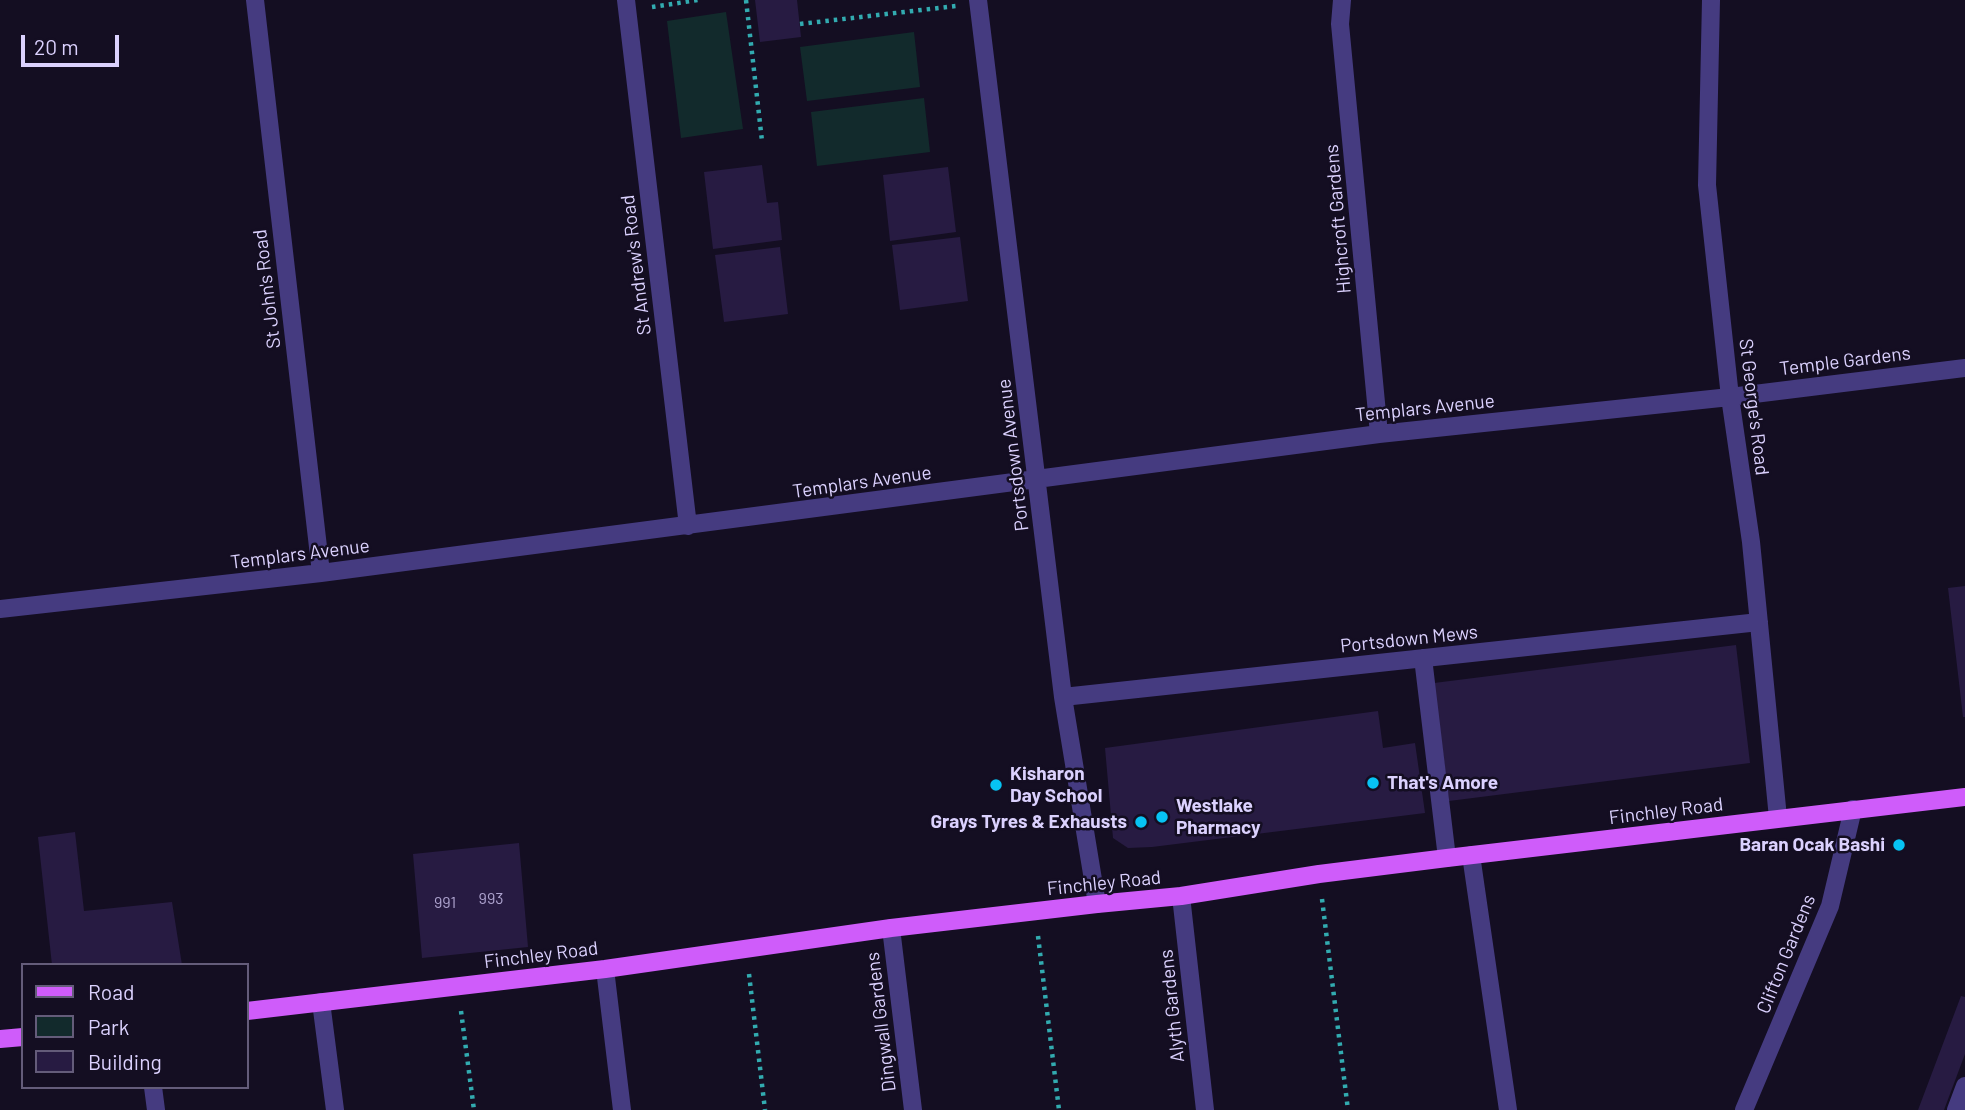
<!DOCTYPE html>
<style>
body{margin:0}
#map{position:relative;width:1965px;height:1110px;overflow:hidden;background:#140e22;font-family:Barlow,sans-serif}
canvas{display:block}
.legend{position:absolute;left:21px;top:963px;width:228px;height:126px;box-sizing:border-box;background:#140e22;border:2px solid #645c7a;margin:0;padding:9px 12px;list-style:none;font-size:21px;color:#dbd1fe}
.legend li{display:flex;align-items:center;gap:14px;height:35px}
.legend b{width:35px;border:2px solid #645c7a}
.scale{position:absolute;left:21px;top:35px;width:98px;height:32px;box-sizing:border-box;border:4px solid #dbd1fe;border-top:0;padding-left:9px;font-size:21px;line-height:24px;white-space:nowrap;color:#dbd1fe;-webkit-text-stroke:5px #140e22;paint-order:stroke}
</style>
<div id="map">
<canvas width="1965" height="1110"></canvas>
<ul class="legend">
<li><b style="height:9px;background:#cf5cfa"></b>Road</li>
<li><b style="height:19px;background:#122a2c"></b>Park</li>
<li><b style="height:19px;background:#271b42"></b>Building</li>
</ul>
<div class="scale">20 m</div>
</div>
<script>
const c = document.querySelector('canvas').getContext('2d');
c.lineJoin = 'round';
function fillPath(path, color) { c.fillStyle = color; c.fill(path, 'evenodd'); }
const toPath = rows => new Path2D(rows.map(r => 'M' + r).join(''));
function trace(path, color, width, dash) { c.strokeStyle = color; c.lineWidth = width; c.lineCap = dash ? 'butt' : 'round'; c.setLineDash(dash || []); c.stroke(path); }
function write(font, color, halo, rows, align = 'center') {
  c.font = font + ' Barlow,sans-serif'; c.lineWidth = 5; c.setLineDash([]); c.textBaseline = 'middle'; c.strokeStyle = halo; c.fillStyle = color; for (const [text, x, y, turn = 0] of rows) {
    c.save(); c.translate(x, y); c.rotate((+turn || 0) * Math.PI / 180); c.textAlign = isNaN(turn) ? turn : align; if (halo) c.strokeText(text, 0, 0); c.fillText(text, 0, 0); c.restore();
  }
}
fillPath(toPath([
 [726,12,743,129,681,138,667,21],
 [914,32,920,87,807,101,800,47],
 [924,98,930,152,817,166,811,112]
]), '#122a2c');
fillPath(toPath([
 [755,0,797,0,801,37,760,42],
 [762,165,767,203,778,202,782,240,713,249,704,172],
 [948,167,956,232,890,241,883,175],
 [960,237,968,301,900,310,892,245],
 [780,247,788,314,724,322,715,255],
 [1965,586,1965,717,1963,717,1948,588],
 [1736,645,1750,763,1449,801,1434,683],
 [1378,711,1383,748,1415,743,1425,813,1152,847,1128,848,1113,838,1105,748],
 [75,832,84,911,172,902,182,965,52,965,38,837],
 [519,843,528,947,422,958,413,854],
 [1961,996,1965,997,1965,1054,1944,1110,1918,1110]
]), '#271b42');
trace(toPath([
 [746,0,762,141],
 [652,7,698,0],
 [800,24,956,6],
 [1322,899,1348,1110],
 [1038,936,1059,1110],
 [749,974,765,1110],
 [461,1011,474,1110]
]), '#32abb0', 4.5, [3.5, 5]);
trace(toPath([
 [255,0,321,573],
 [626,0,688,526],
 [978,0,1063,697,1097,904],
 [1342,0,1340,24,1379,434],
 [1711,0,1707,185,1730,397,1751,542,1778,818],
 [0,609,321,573,1379,434,1730,397,1965,368],
 [1423,658,1447,858],
 [1063,697,1759,622],
 [1471,855,1508,1110],
 [1181,896,1205,1110],
 [891,928,913,1110],
 [605,969,622,1110],
 [321,1002,335,1110],
 [153,1087,156,1110],
 [1744,1110,1830,906,1853,809],
 [1956,1110,1965,1086]
]), '#453b80', 18);
trace(toPath([
 [247,1011,605,969,891,928,1097,904,1181,896,1319,874,1447,858,1965,797],
 [0,1039,23,1037]
]), '#cf5cfa', 18);
for (const [x, y, r, color] of [
 [1373,783,7,"#07c3f3"],
 [996,785,7,"#07c3f3"],
 [1162,817,7,"#07c3f3"],
 [1141,822,7,"#07c3f3"],
 [1899,845,7,"#07c3f3"]
]) { const dot = new Path2D(); dot.arc(x, y, r, 0, 2 * Math.PI); c.fillStyle = color; c.fill(dot); trace(dot, '#140e22', 2.5); }
write('16px', '#aea4cf', null, [
 ["993",491,899],
 ["991",445,903]
]);
write('19px', '#dbd1fe', '#140e22', [
 ["Highcroft Gardens",1338,219,-95],
 ["St Andrew's Road",636,265,-97],
 ["St John's Road",267,289,-97],
 ["Temple Gardens",1845,361,-7],
 ["St George's Road",1754,407,83],
 ["Templars Avenue",1425,408,-6],
 ["Portsdown Avenue",1013,455,-97],
 ["Templars Avenue",862,482,-8],
 ["Templars Avenue",300,554,-7],
 ["Portsdown Mews",1409,639,-6],
 ["Finchley Road",1666,811,-7],
 ["Finchley Road",1104,883,-6],
 ["Clifton Gardens",1786,954,-68],
 ["Finchley Road",541,955,-7],
 ["Alyth Gardens",1172,1006,-96],
 ["Dingwall Gardens",881,1022,-97]
]);
write('bold 19px', '#dbd1fe', '#140e22', [
 ["Kisharon",1010,774],
 ["Day School",1010,796],
 ["That's Amore",1387,783],
 ["Westlake",1176,806],
 ["Pharmacy",1176,828],
 ["Grays Tyres & Exhausts",1127,822,"right"],
 ["Baran Ocak Bashi",1885,845,"right"]
], 'left');
</script>
